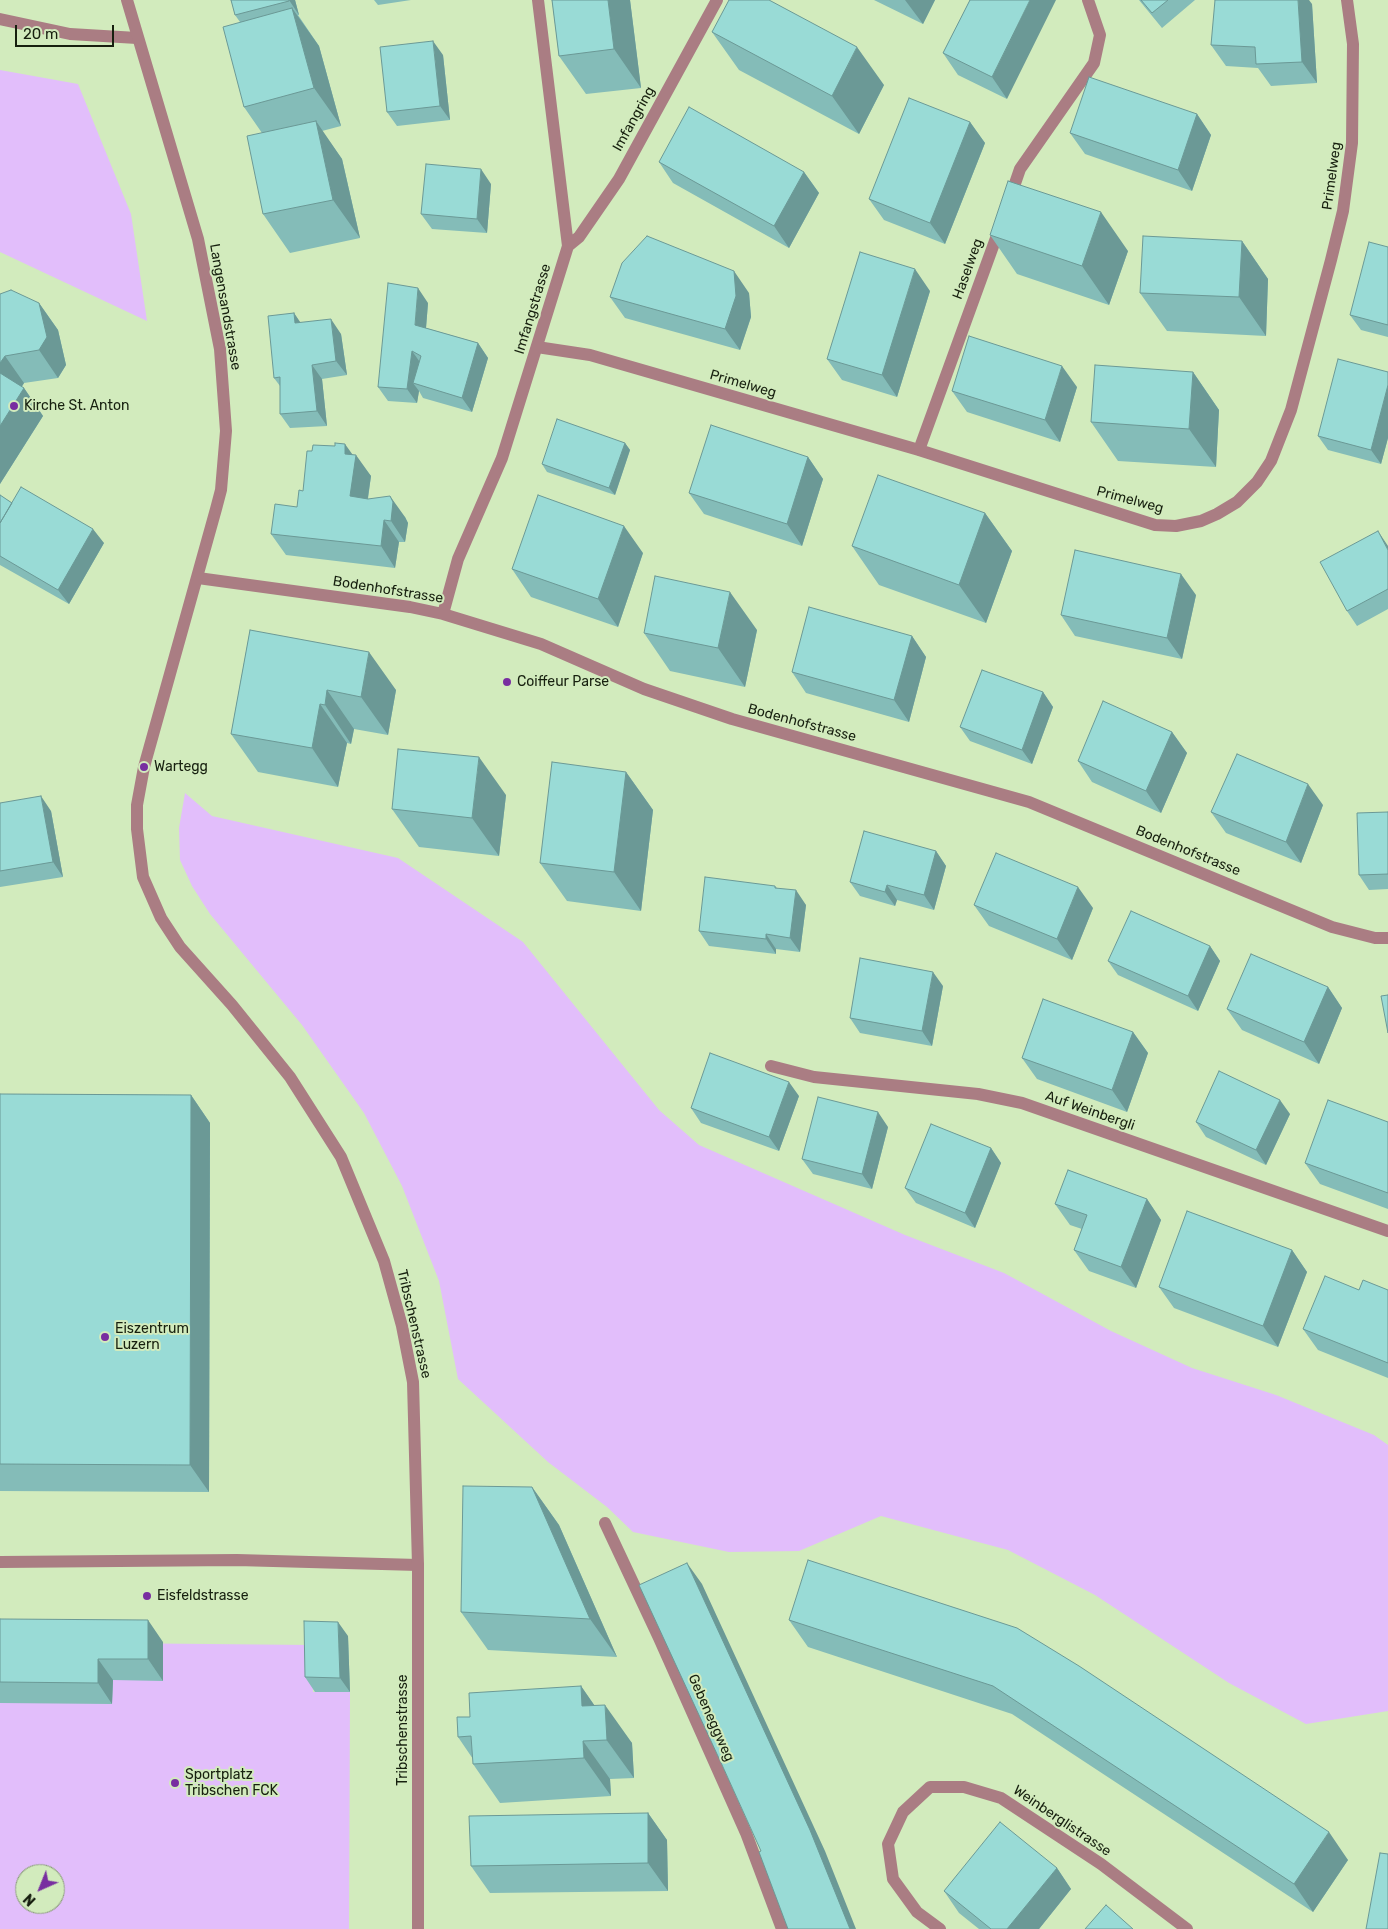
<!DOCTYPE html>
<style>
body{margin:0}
#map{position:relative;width:1388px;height:1929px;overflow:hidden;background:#d2ebbd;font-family:Rubik,sans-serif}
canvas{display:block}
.north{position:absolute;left:15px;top:1864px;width:50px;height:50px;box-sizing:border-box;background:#d2ebbd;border:1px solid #879a77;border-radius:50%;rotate:224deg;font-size:14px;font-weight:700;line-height:20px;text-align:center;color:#17200f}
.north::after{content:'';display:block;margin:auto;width:18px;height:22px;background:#782ea0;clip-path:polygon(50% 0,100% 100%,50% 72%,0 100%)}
.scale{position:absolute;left:15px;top:25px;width:99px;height:22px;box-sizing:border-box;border:2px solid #17200f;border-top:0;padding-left:6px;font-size:15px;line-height:18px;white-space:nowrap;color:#17200f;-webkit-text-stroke:4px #d2ebbd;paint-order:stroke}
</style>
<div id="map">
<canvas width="1388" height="1929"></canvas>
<div class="north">N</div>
<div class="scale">20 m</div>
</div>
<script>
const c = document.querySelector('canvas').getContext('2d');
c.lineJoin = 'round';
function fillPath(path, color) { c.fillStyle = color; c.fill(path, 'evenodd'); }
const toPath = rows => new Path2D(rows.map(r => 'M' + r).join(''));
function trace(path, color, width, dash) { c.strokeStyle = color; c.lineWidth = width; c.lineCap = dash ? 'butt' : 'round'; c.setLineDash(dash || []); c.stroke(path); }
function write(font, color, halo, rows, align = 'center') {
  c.font = font + ' Rubik,sans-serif'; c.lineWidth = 4; c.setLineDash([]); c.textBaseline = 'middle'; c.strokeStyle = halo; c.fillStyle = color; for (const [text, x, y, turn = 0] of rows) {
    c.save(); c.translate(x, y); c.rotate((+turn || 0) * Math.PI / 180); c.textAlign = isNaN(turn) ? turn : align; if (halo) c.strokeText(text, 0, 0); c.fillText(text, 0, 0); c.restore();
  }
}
fillPath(toPath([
 [0,70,78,84,131,214,147,321,0,252],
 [185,793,212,816,398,858,523,942,659,1110,699,1145,905,1235,1004,1273,1111,1331,1192,1368,1276,1395,1374,1435,1388,1445,1388,1711,1306,1724,1229,1683,1095,1595,1008,1550,881,1516,799,1551,729,1552,633,1532,607,1507,548,1462,458,1379,439,1281,402,1186,364,1113,302,1025,210,914,192,886,180,860,179,828],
 [0,1642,312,1645,313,1692,350,1692,349,1929,0,1929],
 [25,1874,55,1874,55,1904,25,1904]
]), '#e2befb');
trace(toPath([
 [0,19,70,34,137,38],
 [1010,198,1020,169,1094,63,1100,35,1088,0],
 [568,246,579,237,619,179,717,0],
 [537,347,590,355,919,450,1155,525,1176,526,1201,521,1217,514,1237,502,1257,482,1271,461,1291,410,1331,260,1343,211,1352,143,1353,44,1347,0],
 [919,450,1000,227],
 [198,578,410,607,443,614,541,644,644,689,732,719,1029,802,1332,927,1375,938,1388,938],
 [443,614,458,559,502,458,568,246,538,0],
 [771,1066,814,1077,978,1094,1022,1103,1388,1231],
 [605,1523,659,1638,746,1833,782,1929],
 [0,1562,237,1560,418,1565],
 [940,1929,917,1912,893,1879,888,1844,903,1812,930,1787,964,1787,1001,1798,1101,1864,1187,1929]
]), '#aa7d83', 12);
trace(toPath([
 [127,0,198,239,220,349,226,431,221,490,216,509,144,767,137,805,137,829,143,877,161,918,180,947,232,1005,290,1077,341,1157,384,1261,402,1326,413,1382,418,1565,418,1929]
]), '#aa7d83', 12);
fillPath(toPath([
 [231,0,295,0,299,15,298,15,319,46,341,126,322,131,342,159,360,238,290,253,263,214,262,133,244,107,240,22,235,15],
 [374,0,411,0,378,5],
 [552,0,630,0,641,88,586,94,559,56],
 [874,0,935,0,923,24],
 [970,0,1007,99,958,75,943,53],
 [1139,0,1195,0,1162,28],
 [1312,4,1317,83,1271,86,1258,68,1226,66,1211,45],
 [712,32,884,85,859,134,739,70],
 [443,55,450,120,397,126,387,112],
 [1197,114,1211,135,1192,191,1085,154,1070,133],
 [970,122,985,143,945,244,884,220,869,199],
 [659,162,804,172,819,193,789,248,673,183],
 [491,184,487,233,432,229,421,214],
 [990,235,1128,251,1109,305,1017,274],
 [1242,241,1268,279,1266,336,1167,331,1140,293],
 [1388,247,1388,337,1361,330,1350,315],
 [930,291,897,397,842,380,827,359],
 [749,293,751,317,740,350,625,318,610,297],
 [0,294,39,303,58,330,66,365,58,378,24,383,22,387,24,388,43,416,0,484],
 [428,303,426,328,478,343,488,358,472,412,423,398,419,391,417,403,388,401,378,387],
 [294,313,300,322,341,334,347,375,322,379,327,426,290,428,280,414,280,386,274,378],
 [1193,372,1219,410,1216,467,1118,461,1091,422],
 [1388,372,1388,438,1381,464,1328,450,1318,436],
 [1077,387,1060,442,967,412,952,391],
 [625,443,630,450,615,495,547,472,542,464],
 [353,455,371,476,368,499,405,517,408,523,405,542,399,542,395,568,286,555,271,534,297,507,303,491],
 [808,457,823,479,802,546,704,514,689,493],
 [0,495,12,503,104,543,69,604,0,565],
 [985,513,1012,551,986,623,879,585,852,546],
 [1388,546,1388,609,1357,626,1347,611],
 [643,553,618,627,531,597,512,569],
 [1196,595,1182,659,1075,636,1061,615],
 [250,630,396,690,388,735,354,729,351,744,347,743,338,787,258,772,231,734],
 [757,630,745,687,670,671,644,633],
 [912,636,926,657,909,722,806,693,792,672],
 [1043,692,1053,707,1032,764,970,741,960,727],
 [1172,732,1187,753,1161,813,1092,782,1078,761],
 [626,772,653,810,641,911,567,901,540,863],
 [506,795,499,856,419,847,392,809],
 [0,803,51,811,63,877,0,887],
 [1323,805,1301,863,1226,833,1211,812],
 [1388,812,1388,889,1369,890,1359,875],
 [936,851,946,866,934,910,897,900,895,906,860,896,850,882],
 [775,886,777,888,806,905,800,952,776,949,776,954,709,946,699,931],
 [974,905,1093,908,1072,960,989,926],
 [1210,946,1220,961,1198,1011,1118,975,1108,961],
 [943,986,932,1046,860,1033,850,1018],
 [1328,987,1342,1008,1319,1064,1242,1030,1227,1009],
 [1133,1032,1148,1053,1127,1112,1037,1079,1022,1058],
 [0,1094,191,1095,210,1123,209,1492,0,1491],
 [799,1096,779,1151,701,1123,691,1108],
 [1290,1114,1266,1165,1206,1137,1196,1122],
 [1388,1122,1388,1209,1320,1184,1305,1163],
 [888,1127,872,1189,813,1174,802,1159],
 [991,1148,1001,1163,975,1228,916,1203,905,1188],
 [1147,1199,1161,1220,1136,1288,1089,1271,1074,1250,1082,1229,1070,1225,1055,1204],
 [1292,1250,1307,1272,1278,1347,1174,1308,1159,1287],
 [1359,1290,1388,1290,1388,1378,1318,1350,1303,1329],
 [532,1487,559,1525,617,1657,488,1650,461,1612],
 [0,1619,163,1642,163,1681,113,1680,112,1704,0,1703],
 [789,1620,1017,1628,1348,1860,1313,1912,1012,1714,808,1647],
 [348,1636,350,1692,315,1692,305,1677],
 [581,1686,594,1705,632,1743,634,1778,610,1779,611,1796,500,1803,473,1764,473,1759,458,1737,470,1717],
 [648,1813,667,1840,668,1891,490,1893,471,1866],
 [1057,1868,1071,1889,1039,1929,979,1929,959,1913,944,1891]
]), '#84bcb8');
fillPath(toPath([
 [289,0,295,0,299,15],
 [608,0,630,0,641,88,614,49],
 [905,0,935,0,923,24],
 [1030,0,1056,0,1007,99,992,77],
 [1298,0,1309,0,1312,4,1317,83,1302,62],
 [292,8,319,46,341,126,314,88],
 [433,41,443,55,450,120,440,106],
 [857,47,884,85,859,134,832,96],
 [1197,114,1211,135,1192,191,1178,170],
 [316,121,342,159,360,238,333,200],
 [970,122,985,143,945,244,930,223],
 [481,169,491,184,487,233,477,219],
 [804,172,819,193,789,248,774,226],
 [1101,212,1128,251,1109,305,1082,266],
 [1242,241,1268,279,1266,336,1239,297],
 [915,269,930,291,897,397,882,375],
 [734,271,749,293,751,317,740,350,725,329],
 [418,288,428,303,425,340,415,325],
 [39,303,58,330,66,365,58,378,39,350],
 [294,313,304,328,295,323],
 [331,319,341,334,347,375,336,361],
 [478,343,488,358,472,412,462,398],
 [412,351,422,365,413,383,419,391,417,403,407,389],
 [5,356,24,383,14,397,0,377,0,363],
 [312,365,322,379,327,426,317,411],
 [1062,366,1077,387,1060,442,1045,420],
 [1193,372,1219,410,1216,467,1189,429],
 [1388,385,1388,438,1381,464,1371,450],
 [24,388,43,416,0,484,0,426],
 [625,443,630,450,615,495,609,488],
 [345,444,355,458,356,455,371,476,365,517,350,496,345,454],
 [808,457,823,479,802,546,787,524],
 [390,496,405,517,408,523,405,542,391,521],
 [985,513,1012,551,986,623,959,585],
 [384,520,399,542,395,568,381,546],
 [624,526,643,553,618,627,598,599],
 [93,529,104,543,69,604,58,590],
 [1378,531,1388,546,1388,550],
 [1181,574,1196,595,1182,659,1167,638],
 [730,592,757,630,745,687,718,648],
 [912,636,926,657,909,722,894,700],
 [369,652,396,690,388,735,361,697],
 [327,690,354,729,351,744,325,705],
 [1043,692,1053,707,1032,764,1022,750],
 [320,704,347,743,338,787,312,748],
 [1172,732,1187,753,1161,813,1146,791],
 [479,757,506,795,499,856,472,818],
 [626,772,653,810,641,911,614,872],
 [1308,784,1323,805,1301,863,1286,842],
 [41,796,51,811,63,877,53,862],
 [936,851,946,866,934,910,924,895],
 [887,885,897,900,895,906,885,892],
 [1078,887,1093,908,1072,960,1057,939],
 [796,890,806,905,800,952,790,938],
 [766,934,776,949,776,954,766,939],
 [1210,946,1220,961,1198,1011,1188,996],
 [933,972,943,986,932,1046,922,1031],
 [1328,987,1342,1008,1319,1064,1304,1042],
 [1133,1032,1148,1053,1127,1112,1112,1090],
 [789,1082,799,1096,779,1151,769,1137],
 [191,1095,210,1123,209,1492,190,1465],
 [1280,1100,1290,1114,1266,1165,1256,1150],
 [878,1112,888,1127,872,1189,862,1174],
 [991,1148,1001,1163,975,1228,965,1213],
 [1147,1199,1161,1220,1136,1288,1121,1267],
 [1292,1250,1307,1272,1278,1347,1263,1326],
 [532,1487,559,1525,617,1657,590,1619],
 [687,1563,702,1584,825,1851,856,1929,850,1929],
 [148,1620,163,1642,163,1681,148,1659],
 [338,1622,348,1636,350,1692,340,1678],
 [98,1659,113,1680,112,1704,98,1683],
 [581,1686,606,1722,605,1705,632,1743,634,1778,582,1706],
 [583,1741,610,1779,611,1796,584,1758],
 [648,1813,667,1840,668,1891,648,1863],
 [1329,1832,1348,1860,1313,1912,1294,1884],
 [1057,1868,1071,1889,1039,1929,1007,1929]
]), '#6b9996');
const building = toPath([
 [231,0,289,0,289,1,235,15,231,0],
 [552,0,608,0,614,49,559,56,552,0],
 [729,0,769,0,857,47,832,96,712,32,729,0],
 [970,0,1030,0,992,77,943,53,970,0],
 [1141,0,1168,0,1152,13,1141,0],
 [1215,0,1298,0,1302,62,1256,64,1255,47,1211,45,1215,0],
 [292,8,314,88,244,107,223,27,292,8],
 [433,41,440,106,387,112,380,47,433,41],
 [1089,77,1197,114,1178,170,1070,133,1089,77],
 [909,98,970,122,930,223,869,199,909,98],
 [689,107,804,172,774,226,659,162,689,107],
 [316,121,333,200,263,214,247,136,316,121],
 [426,164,481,169,477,219,421,214,426,164],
 [1008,181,1101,212,1082,266,990,235,1008,181],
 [647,236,734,271,736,296,725,329,610,297,622,263,647,236],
 [1143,236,1242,241,1239,297,1140,293,1143,236],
 [1369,242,1388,247,1388,325,1350,315,1369,242],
 [860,252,915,269,882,375,827,359,860,252],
 [388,283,418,288,415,325,478,343,462,398,413,383,421,356,412,351,407,389,378,387,388,283],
 [11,290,39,303,47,337,39,350,5,356,0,363,0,294,11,290],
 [294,313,295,323,331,319,336,361,312,365,317,411,280,414,280,377,274,378,268,316,294,313],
 [969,336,1062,366,1045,420,952,391,969,336],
 [1338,359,1388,372,1388,385,1371,450,1318,436,1338,359],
 [1095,365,1193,372,1189,429,1091,422,1095,365],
 [0,373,24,388,0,426,0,373],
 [557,419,625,443,609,488,542,464,557,419],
 [711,425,808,457,787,524,689,493,711,425],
 [335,443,345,444,345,454,356,455,350,496,368,499,390,496,393,502,391,521,384,520,381,546,271,534,275,504,297,507,299,490,303,491,307,451,312,451,313,445,335,446,335,443],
 [878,475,985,513,959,585,852,546,878,475],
 [21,487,93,529,58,590,0,556,0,523,21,487],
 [0,495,12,503,0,523,0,495],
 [538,495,624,526,598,599,512,569,538,495],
 [1378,531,1388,550,1388,589,1347,611,1320,562,1378,531],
 [1075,550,1181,574,1167,638,1061,615,1075,550],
 [655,576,730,592,718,648,644,633,655,576],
 [809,607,912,636,894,700,792,672,809,607],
 [250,630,369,652,361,697,327,690,325,705,320,704,312,748,231,734,250,630],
 [982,670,1043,692,1022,750,960,727,982,670],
 [1103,701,1172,732,1146,791,1078,761,1103,701],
 [398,749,479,757,472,818,392,809,398,749],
 [1237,754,1308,784,1286,842,1211,812,1237,754],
 [552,762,626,772,614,872,540,863,552,762],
 [41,796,53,862,0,871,0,803,41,796],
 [1388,812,1388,874,1359,875,1357,813,1388,812],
 [864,831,936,851,924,895,887,885,885,892,850,882,864,831],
 [996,853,1078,887,1057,939,974,905,996,853],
 [705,877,775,886,775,888,796,890,790,938,766,934,766,939,699,931,705,877],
 [1131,911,1210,946,1188,996,1108,961,1131,911],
 [1251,954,1328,987,1304,1042,1227,1009,1251,954],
 [860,958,933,972,922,1031,850,1018,860,958],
 [1388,995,1388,1033,1381,996,1388,995],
 [1043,999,1133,1032,1112,1090,1022,1058,1043,999],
 [710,1053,789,1082,769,1137,691,1108,710,1053],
 [1219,1071,1280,1100,1256,1150,1196,1122,1219,1071],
 [0,1094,191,1095,190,1465,0,1464,0,1094],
 [818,1097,878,1112,862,1174,802,1159,818,1097],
 [1328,1100,1388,1122,1388,1193,1305,1163,1328,1100],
 [931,1124,991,1148,965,1213,905,1188,931,1124],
 [1068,1170,1147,1199,1121,1267,1074,1250,1087,1215,1055,1204,1068,1170],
 [1187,1211,1292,1250,1263,1326,1159,1287,1187,1211],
 [1325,1276,1359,1290,1363,1280,1388,1290,1388,1363,1303,1329,1325,1276],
 [463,1486,532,1487,590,1619,461,1612,463,1486],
 [808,1560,1017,1628,1079,1666,1329,1832,1294,1884,993,1686,789,1620,808,1560],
 [687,1563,810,1830,850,1929,788,1929,759,1852,761,1851,723,1767,639,1585,687,1563],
 [0,1619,148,1620,148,1659,98,1659,98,1683,0,1682,0,1619],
 [304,1621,338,1622,340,1678,305,1677,304,1621],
 [581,1686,582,1706,605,1705,607,1740,583,1741,584,1758,473,1764,471,1736,458,1737,457,1717,470,1717,469,1693,581,1686],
 [648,1813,648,1863,471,1866,469,1816,648,1813],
 [1000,1822,1057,1868,1007,1929,991,1929,944,1891,1000,1822],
 [1380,1853,1388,1854,1388,1929,1366,1929,1380,1853],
 [1106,1905,1133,1929,1085,1929,1106,1905]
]);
fillPath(building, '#99dbd6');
trace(building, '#6b9996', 1);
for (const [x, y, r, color] of [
 [14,406,5,"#782ea0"],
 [507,682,5,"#782ea0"],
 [144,767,5,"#782ea0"],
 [105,1337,5,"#782ea0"],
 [147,1596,5,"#782ea0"],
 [175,1783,5,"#782ea0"]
]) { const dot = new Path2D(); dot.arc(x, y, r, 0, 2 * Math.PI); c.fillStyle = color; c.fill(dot); trace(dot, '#d2ebbd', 2); }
write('14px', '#17200f', '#d2ebbd', [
 ["Imfangring",634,119,-61],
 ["Primelweg",1332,176,-82],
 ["Haselweg",968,269,-70],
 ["Langensandstrasse",225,307,80],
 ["Imfangstrasse",533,309,-73],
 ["Primelweg",743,384,16],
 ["Primelweg",1130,500,15],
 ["Bodenhofstrasse",388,590,9],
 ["Bodenhofstrasse",802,723,15],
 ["Bodenhofstrasse",1188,851,22],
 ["Auf Weinbergli",1090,1111,19],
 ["Tribschenstrasse",414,1324,77],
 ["Gebeneggweg",711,1718,66],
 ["Tribschenstrasse",403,1730,-90],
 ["Weinberglistrasse",1062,1821,34]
]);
write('14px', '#17200f', '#d2ebbd', [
 ["Kirche St. Anton",24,406],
 ["Coiffeur Parse",517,682],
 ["Wartegg",154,767],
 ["Eiszentrum",115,1329],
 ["Luzern",115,1345],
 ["Eisfeldstrasse",157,1596],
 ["Sportplatz",185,1775],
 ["Tribschen FCK",185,1791]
], 'left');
</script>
